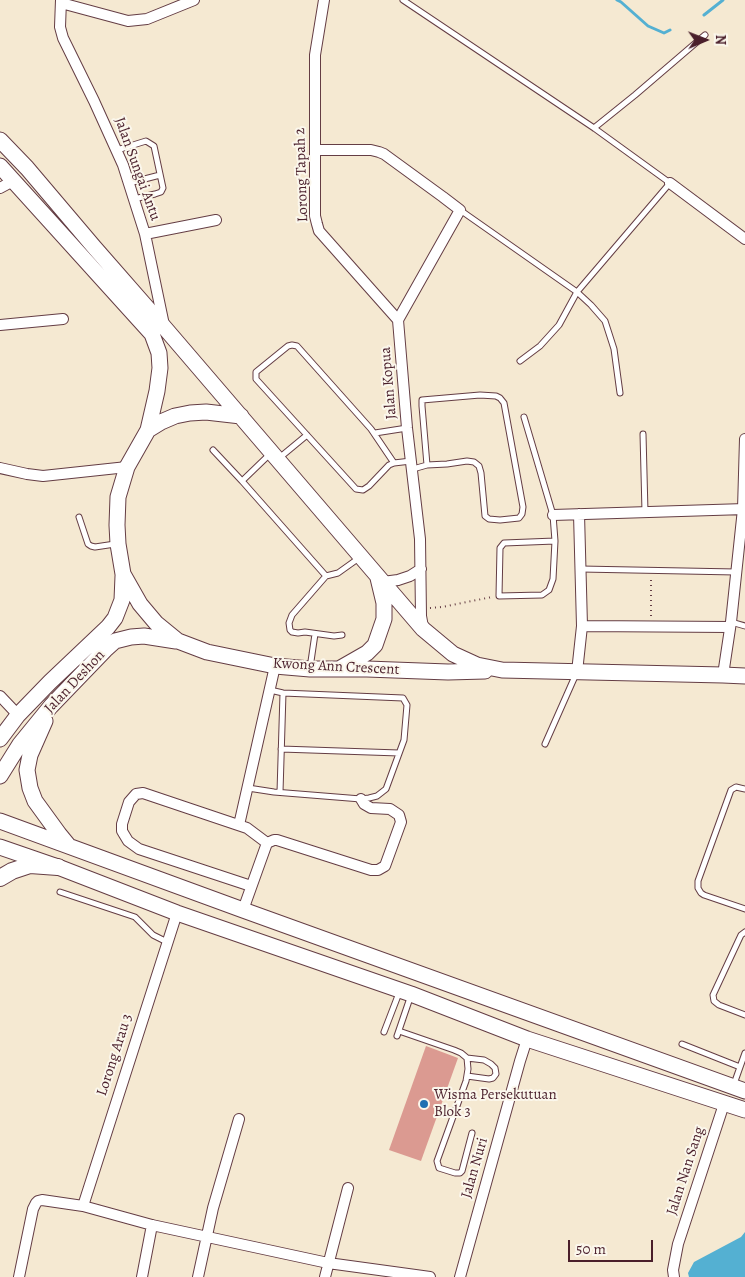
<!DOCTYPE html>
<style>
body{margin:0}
#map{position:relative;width:745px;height:1277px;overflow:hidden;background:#f5e9d2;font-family:Alegreya,serif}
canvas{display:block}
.north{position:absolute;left:680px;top:15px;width:50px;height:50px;-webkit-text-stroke:4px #fbf7ec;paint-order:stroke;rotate:89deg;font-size:14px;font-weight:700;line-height:20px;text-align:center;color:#4a1f2b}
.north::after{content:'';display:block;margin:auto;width:18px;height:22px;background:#4a1f2b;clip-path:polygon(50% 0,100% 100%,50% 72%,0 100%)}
.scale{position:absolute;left:568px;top:1240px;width:85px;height:22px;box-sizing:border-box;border:2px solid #4a1f2b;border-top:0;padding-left:6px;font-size:15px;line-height:18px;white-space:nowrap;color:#4a1f2b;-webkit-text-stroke:4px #fbf7ec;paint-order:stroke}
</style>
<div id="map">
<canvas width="745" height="1277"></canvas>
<div class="north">N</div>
<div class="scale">50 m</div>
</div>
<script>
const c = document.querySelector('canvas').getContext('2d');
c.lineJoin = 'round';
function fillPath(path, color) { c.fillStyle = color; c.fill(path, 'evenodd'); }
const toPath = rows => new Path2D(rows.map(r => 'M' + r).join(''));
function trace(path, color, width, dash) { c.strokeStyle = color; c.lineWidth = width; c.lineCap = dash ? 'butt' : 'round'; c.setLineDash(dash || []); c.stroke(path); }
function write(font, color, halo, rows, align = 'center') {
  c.font = font + ' Alegreya,serif'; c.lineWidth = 4; c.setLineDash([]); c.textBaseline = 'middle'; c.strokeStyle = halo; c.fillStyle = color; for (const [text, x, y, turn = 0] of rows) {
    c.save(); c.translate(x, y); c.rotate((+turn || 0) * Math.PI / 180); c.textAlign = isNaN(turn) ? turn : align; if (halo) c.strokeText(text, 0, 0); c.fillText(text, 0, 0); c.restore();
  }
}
fillPath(toPath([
 [745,1232,745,1277,689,1277,688,1273,694,1262,741,1237]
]), '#54b0d2');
trace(toPath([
 [617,0,621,2,648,26,664,33,670,30],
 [704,15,723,0]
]), '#54b0d2', 3);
fillPath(toPath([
 [426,1046,458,1058,421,1161,389,1150]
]), '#db9a91');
const lane = toPath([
 [403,0,594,128,670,183,577,292,559,325,540,346,520,361],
 [594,128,635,95,705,35],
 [117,150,146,141,154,146,163,188,161,192,155,194,134,199],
 [129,183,160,175],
 [460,210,577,292,591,305,605,321,614,349,620,393],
 [524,417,553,515,555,541,553,579,549,590,542,595,499,596,500,548,504,543,555,541],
 [375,433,407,428],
 [643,434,645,512],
 [213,450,242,481,326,576,338,573,359,558],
 [278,459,307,435],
 [394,463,371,429,297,346,292,345,288,346,256,372,256,379,356,489,363,490,369,486,389,465,394,463,411,461],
 [413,469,427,465,447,464,467,461,474,462,479,466,481,473,485,516,489,519,500,520,519,518,522,514,523,507,504,403,500,398,496,396,480,395,422,400,422,406,427,465],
 [242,481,270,454],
 [79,517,88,544,91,546,95,547,115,544],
 [581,569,736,572],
 [326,576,292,615,289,623,290,630,292,632,298,633,305,632,334,636,342,635],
 [731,622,745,626],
 [310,668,315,634],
 [545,744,576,674],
 [281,749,399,753],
 [248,788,274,792,361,799,369,798,377,796,386,789,404,740,407,705,403,698,283,693,270,690],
 [745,789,736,787,731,790,698,881,698,888,701,893,704,895,745,909],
 [280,792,283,693],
 [60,892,135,917,153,935,167,942],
 [745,932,741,935,713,995,714,1001,719,1005,745,1015],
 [399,1031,454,1050,461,1053,467,1058,468,1069,466,1081,437,1161,439,1168,455,1173,460,1173,462,1171,472,1133],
 [384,1032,399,993],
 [397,1036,411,995],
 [682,1044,740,1067],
 [467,1076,489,1079,493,1078,496,1074,495,1068,491,1064,484,1060,467,1058],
 [734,1084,745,1053]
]);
const street = toPath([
 [61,0,60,27,63,38,94,101,123,165,145,234,164,325],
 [324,0,315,55,315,216,317,224,319,231,398,320],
 [61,3,128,21,147,19,194,0],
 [315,150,371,150,379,152,384,154,443,197,460,210,398,320,407,428,420,539,421,616,423,627],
 [670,183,745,239],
 [0,188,13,181],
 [145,234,216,220],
 [0,325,63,319],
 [0,468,27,474,43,476,127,467],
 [553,515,745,509],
 [383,582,398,580,410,576,421,569],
 [582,626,730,627],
 [577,672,582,626,579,514],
 [723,675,731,622,743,509,745,439],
 [0,696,18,715],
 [239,825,275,666],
 [267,843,274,840,277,840,371,870,378,870,385,866,401,822,399,815,390,809,371,808,364,804,361,799],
 [251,886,139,849,128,841,122,831,122,824,129,802,136,794,143,793,247,828,267,843],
 [243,910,267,843],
 [83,1206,177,913],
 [19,1277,33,1209,36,1203,38,1201,42,1200,83,1206,152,1225,328,1263,430,1277],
 [142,1277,152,1225],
 [198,1277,213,1208,239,1119],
 [325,1277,348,1188],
 [460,1277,520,1061,527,1039],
 [674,1277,673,1270,678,1244,724,1104]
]);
const secondary = toPath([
 [0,140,27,168,94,247,164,327,423,629,453,654,477,665,502,670,723,675,745,676],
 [0,166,152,334,159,353,160,368,157,391,148,430],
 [241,416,206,412,190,413,175,416,161,422,148,430,127,467,118,497,117,525,118,544,123,574,140,604,156,623,178,641,207,652,275,666,310,669,367,669,448,672,485,671],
 [339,669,367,653,375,645,384,619,384,603,378,578],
 [45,721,30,755,27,770,30,788,35,801,59,834,68,845],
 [0,739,18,715,50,682,108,627,115,618,122,600,123,576],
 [0,776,20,744,51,706,105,650,115,641,131,637,144,636,176,641],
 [0,821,243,910,745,1091],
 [0,847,58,867,177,913,411,994,527,1039,745,1110]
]);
const primary = toPath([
 [0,878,12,871,30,865,58,867]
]);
trace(lane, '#643d44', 7);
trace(street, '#643d44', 12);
trace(secondary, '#643d44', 17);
trace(primary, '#643d44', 18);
trace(toPath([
 [430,608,442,607,492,597],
 [651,616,651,578]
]), '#643d44', 2, [1, 4]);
trace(lane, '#fff', 5);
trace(street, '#fff', 10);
trace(secondary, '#fff', 15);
trace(primary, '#fff', 16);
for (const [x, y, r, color] of [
 [424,1104,5,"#1f6fb2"]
]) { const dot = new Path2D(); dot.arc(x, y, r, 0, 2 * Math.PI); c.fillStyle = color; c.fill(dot); trace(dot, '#fbf7ec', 2); }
write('15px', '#4a1f2b', '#fbf7ec', [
 ["Jalan Sungai Antu",137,169,70],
 ["Lorong Tapah 2",302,175,-92],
 ["Jalan Kopua",389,383,-95],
 ["Kwong Ann Crescent",336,667,3],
 ["Jalan Deshon",75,682,-47],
 ["Lorong Arau 3",115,1055,-72],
 ["Jalan Nuri",475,1168,-74],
 ["Jalan Nan Sang",686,1171,-72]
]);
write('15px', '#4a1f2b', '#fbf7ec', [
 ["Wisma Persekutuan",434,1095],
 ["Blok 3",434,1112]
], 'left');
</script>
